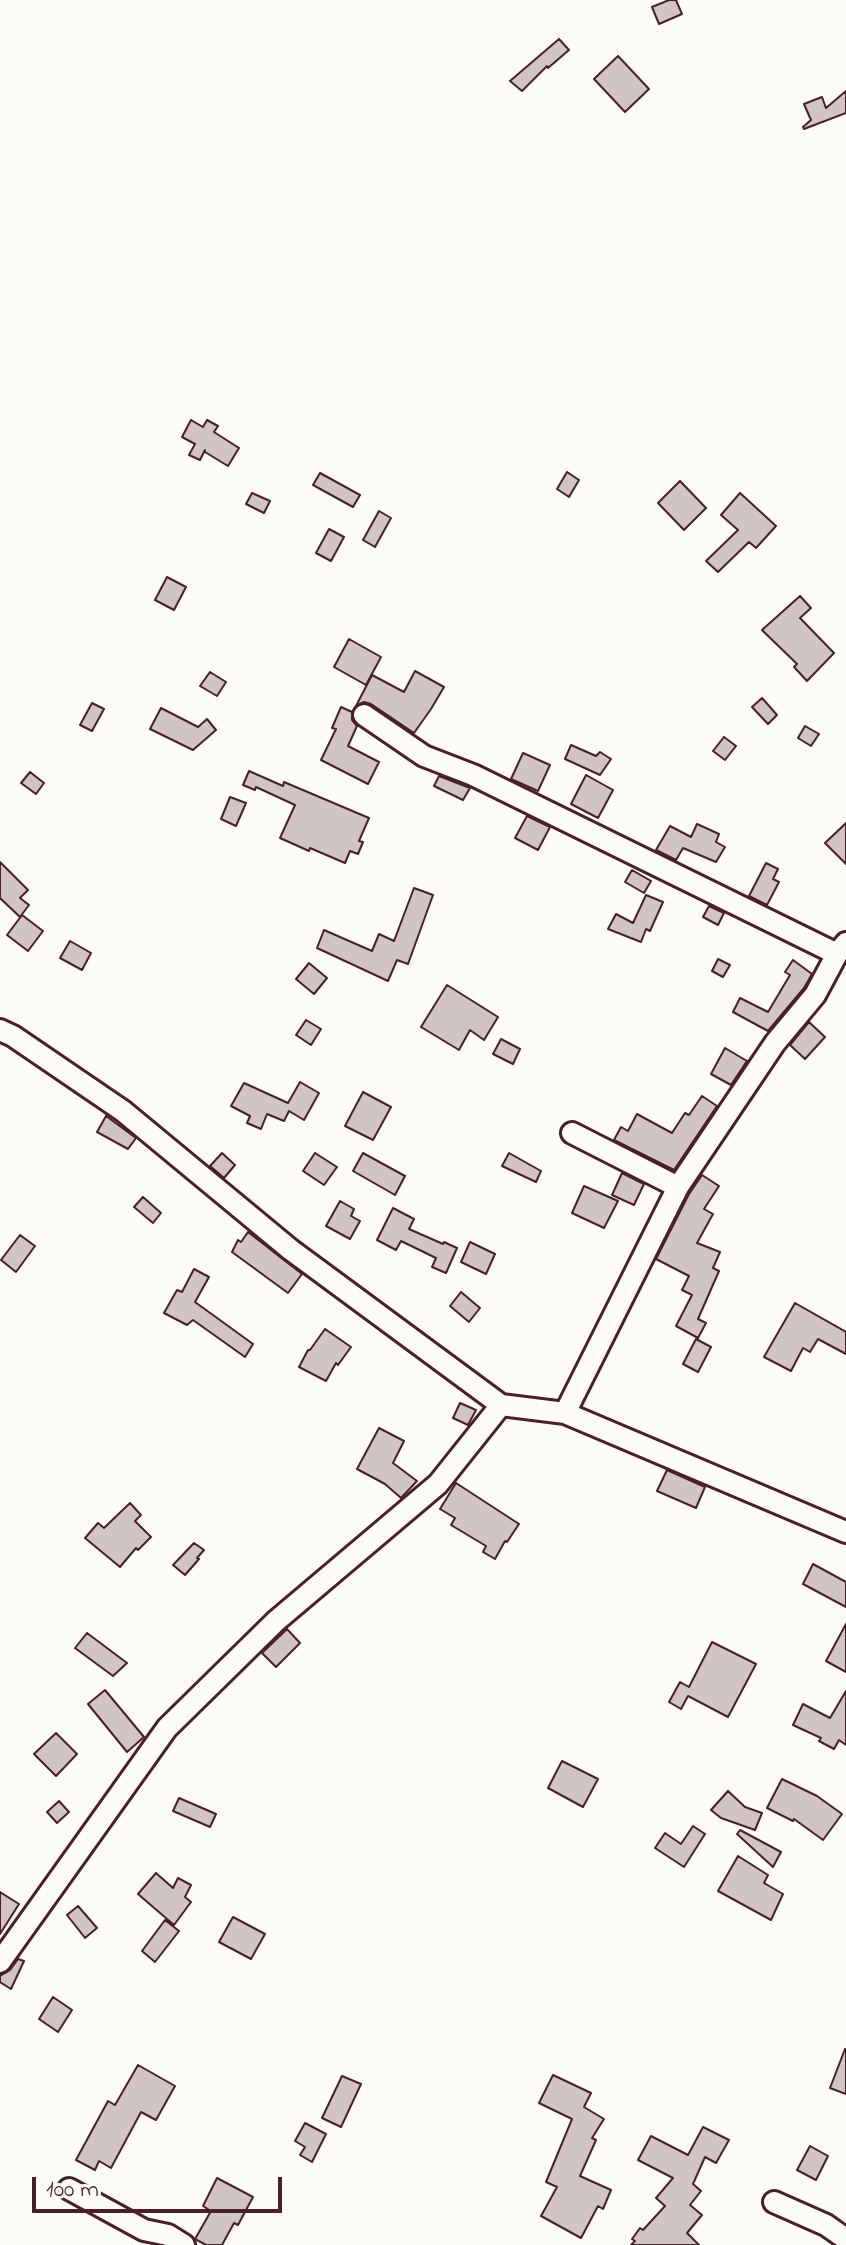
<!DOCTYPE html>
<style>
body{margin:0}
#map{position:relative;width:846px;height:2245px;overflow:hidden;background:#fdfcf7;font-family:"Indie Flower",sans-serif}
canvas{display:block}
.scale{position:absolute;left:32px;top:2177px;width:250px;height:36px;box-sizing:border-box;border:4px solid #4a1f2b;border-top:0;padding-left:10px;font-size:24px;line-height:28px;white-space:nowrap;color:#4a1f2b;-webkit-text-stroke:6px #fdfcf7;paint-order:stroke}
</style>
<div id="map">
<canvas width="846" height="2245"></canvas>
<div class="scale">100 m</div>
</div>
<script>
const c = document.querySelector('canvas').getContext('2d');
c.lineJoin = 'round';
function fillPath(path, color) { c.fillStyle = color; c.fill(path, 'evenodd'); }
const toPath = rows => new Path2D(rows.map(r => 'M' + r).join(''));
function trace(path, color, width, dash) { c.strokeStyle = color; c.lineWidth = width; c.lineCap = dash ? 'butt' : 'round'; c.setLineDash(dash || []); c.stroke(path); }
const building = toPath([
 [669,0,676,0,682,14,659,24,652,7,669,0],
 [559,39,569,50,548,68,547,66,522,91,510,81,559,39],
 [618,56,649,89,625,112,594,79,618,56],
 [846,91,846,113,804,129,803,127,811,120,804,104,822,97,826,108,846,91],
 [191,420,203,427,207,420,218,426,214,432,239,448,228,466,205,452,205,450,200,460,189,455,195,444,182,437,191,420],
 [567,472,579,480,569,497,557,489,567,472],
 [320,473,360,495,353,507,313,485,320,473],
 [680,481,706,508,684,530,658,503,680,481],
 [252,493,270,501,264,513,246,504,252,493],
 [740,493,776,526,756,548,749,542,718,572,706,561,738,530,721,515,740,493],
 [379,511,391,518,375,547,363,540,379,511],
 [329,529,344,537,331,561,316,553,329,529],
 [167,577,186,587,174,610,155,600,167,577],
 [800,596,811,608,800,618,834,653,807,681,794,667,797,664,762,630,800,596],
 [349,639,381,657,366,685,334,667,349,639],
 [415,671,444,687,431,709,414,733,371,704,364,702,356,706,372,675,404,692,415,671],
 [210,672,226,682,217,696,200,686,210,672],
 [762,698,777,715,768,724,752,707,762,698],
 [92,703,104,709,92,731,80,725,92,703],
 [341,707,352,712,352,720,357,726,348,746,379,762,368,784,321,760,336,729,332,728,341,707],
 [161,708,198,727,207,719,216,730,193,750,150,729,161,708],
 [805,726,819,734,811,746,798,738,805,726],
 [724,737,736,746,725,760,713,751,724,737],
 [571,745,596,756,600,752,611,759,600,775,565,759,571,745],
 [523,753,550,765,538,791,511,779,523,753],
 [249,771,283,786,284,782,369,818,359,841,363,842,358,854,350,851,345,863,310,848,309,851,280,838,295,805,256,787,255,790,243,785,249,771],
 [30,772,44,783,36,794,21,783,30,772],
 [586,775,613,790,598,818,571,804,586,775],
 [439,776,470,788,463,800,434,786,439,776],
 [230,797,246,803,236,826,221,819,230,797],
 [527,816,550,827,538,850,515,838,527,816],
 [846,823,846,864,825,843,846,823],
 [697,824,719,834,716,842,725,847,716,862,683,848,676,860,656,850,670,826,691,837,697,824],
 [0,862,28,890,20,898,29,905,20,917,0,898,0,862],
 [766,863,778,869,773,879,779,882,767,905,749,896,766,863],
 [632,870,651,881,644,893,625,882,632,870],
 [414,888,433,895,408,964,397,960,388,981,317,948,324,930,372,951,379,934,394,941,414,888],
 [646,895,663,902,650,931,646,929,641,942,608,929,616,914,633,923,646,895],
 [709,906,724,913,718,925,703,917,709,906],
 [22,915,43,931,28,951,7,935,22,915],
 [70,941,91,953,82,970,60,958,70,941],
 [718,959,730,965,723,977,712,971,718,959],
 [793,960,812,974,804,988,768,1031,733,1012,740,998,768,1012,790,975,785,972,793,960],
 [309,963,327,978,314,994,296,979,309,963],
 [447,985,498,1017,484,1040,470,1030,459,1050,421,1027,447,985],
 [306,1020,321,1029,311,1045,296,1035,306,1020],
 [809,1022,825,1037,805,1059,790,1045,809,1022],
 [501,1039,520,1049,513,1064,493,1054,501,1039],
 [725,1048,747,1061,731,1085,711,1074,725,1048],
 [300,1082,319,1093,304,1120,289,1111,284,1121,267,1114,261,1129,247,1123,250,1116,231,1106,244,1083,288,1103,300,1082],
 [363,1092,391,1107,373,1140,345,1126,363,1092],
 [702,1096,717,1106,674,1170,614,1140,621,1127,628,1131,637,1114,672,1133,685,1113,689,1115,702,1096],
 [106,1116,136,1138,128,1149,97,1132,106,1116],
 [222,1153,235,1165,224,1178,210,1166,222,1153],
 [315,1153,337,1167,324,1185,303,1171,315,1153],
 [363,1153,405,1176,395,1195,353,1171,363,1153],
 [509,1153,541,1171,536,1182,502,1166,509,1153],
 [622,1173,644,1184,634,1205,612,1195,622,1173],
 [702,1175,719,1186,704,1209,713,1214,697,1243,720,1252,713,1268,719,1271,698,1319,706,1323,698,1338,676,1326,692,1295,682,1290,689,1276,656,1259,689,1194,702,1175],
 [584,1186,618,1201,604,1228,572,1213,584,1186],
 [143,1197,161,1213,153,1223,134,1207,143,1197],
 [340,1201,354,1209,351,1216,360,1221,350,1239,326,1226,340,1201],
 [393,1208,414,1219,409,1229,443,1244,444,1242,457,1248,446,1273,432,1267,436,1258,401,1241,396,1250,377,1240,393,1208],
 [248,1232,302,1274,288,1293,232,1252,238,1240,241,1242,248,1232],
 [20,1235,35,1246,16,1272,1,1260,20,1235],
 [470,1242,495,1254,486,1274,461,1262,470,1242],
 [194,1269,209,1277,195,1302,253,1344,245,1357,193,1320,187,1325,164,1313,177,1290,182,1292,194,1269],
 [461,1292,480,1308,469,1322,450,1306,461,1292],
 [795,1303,846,1332,846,1354,818,1339,810,1352,803,1348,791,1371,764,1357,795,1303],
 [325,1329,351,1347,338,1365,336,1363,326,1381,299,1367,308,1350,310,1350,325,1329],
 [696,1339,711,1347,698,1372,683,1364,696,1339],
 [460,1403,476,1410,468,1425,453,1418,460,1403],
 [379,1428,404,1441,393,1463,417,1481,401,1498,385,1484,357,1469,379,1428],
 [667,1470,705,1487,696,1508,657,1491,667,1470],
 [456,1483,519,1524,507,1542,505,1541,495,1559,483,1552,486,1546,451,1525,455,1518,440,1509,456,1483],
 [130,1503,141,1515,135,1521,151,1537,138,1550,136,1548,120,1567,85,1538,98,1523,104,1528,130,1503],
 [194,1543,204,1550,197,1558,199,1559,185,1575,173,1565,194,1543],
 [813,1564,846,1582,846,1607,803,1584,813,1564],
 [846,1624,846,1672,826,1661,846,1624],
 [287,1629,300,1643,276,1667,262,1653,287,1629],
 [87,1633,127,1663,113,1676,75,1648,87,1633],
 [712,1642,756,1664,728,1717,688,1696,681,1709,669,1702,680,1682,689,1687,712,1642],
 [105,1690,144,1737,127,1752,88,1704,105,1690],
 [846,1691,846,1745,839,1740,834,1749,819,1741,821,1738,793,1725,803,1704,830,1718,846,1691],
 [56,1733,77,1754,56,1776,34,1754,56,1733],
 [562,1761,598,1779,583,1807,548,1788,562,1761],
 [782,1779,817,1796,842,1814,823,1840,794,1819,793,1821,767,1808,782,1779],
 [728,1791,745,1807,762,1813,755,1830,721,1818,711,1810,728,1791],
 [179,1798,216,1814,210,1827,173,1811,179,1798],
 [59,1801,69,1812,57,1823,47,1812,59,1801],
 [693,1826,705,1834,684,1867,655,1848,665,1833,681,1844,693,1826],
 [740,1830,781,1852,773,1867,737,1834,740,1830],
 [738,1856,768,1875,764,1883,783,1894,771,1920,718,1891,738,1856],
 [156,1873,173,1888,178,1878,191,1885,185,1897,191,1902,174,1925,138,1894,156,1873],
 [0,1892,19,1904,0,1934,0,1892],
 [78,1906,97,1928,85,1938,67,1915,78,1906],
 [233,1917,265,1934,251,1959,219,1942,233,1917],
 [165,1920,179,1931,155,1962,142,1951,165,1920],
 [18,1959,24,1961,11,1989,0,1982,0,1976,10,1970,18,1959],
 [53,1997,72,2010,58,2032,39,2019,53,1997],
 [845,2049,846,2050,846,2094,830,2088,845,2049],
 [138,2065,175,2086,156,2120,141,2112,111,2168,99,2161,95,2170,76,2160,108,2101,115,2105,138,2065],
 [553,2075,591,2093,584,2107,604,2119,592,2138,596,2140,580,2176,611,2190,603,2209,598,2206,581,2238,541,2216,557,2187,546,2182,572,2119,539,2103,553,2075],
 [342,2076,361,2084,341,2127,322,2118,342,2076],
 [305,2123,326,2134,312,2162,300,2155,305,2147,295,2141,305,2123],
 [703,2127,729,2140,716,2163,705,2157,693,2184,701,2191,690,2205,702,2215,687,2233,699,2245,631,2245,635,2241,632,2239,640,2228,643,2230,665,2206,656,2198,673,2178,638,2160,651,2136,688,2155,703,2127],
 [810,2146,828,2156,816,2180,797,2170,810,2146],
 [217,2178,253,2197,238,2225,234,2223,222,2245,206,2245,195,2239,211,2211,203,2206,217,2178]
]);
fillPath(building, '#d0c5c4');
trace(building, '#4a1f2b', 2);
const minor = toPath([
 [364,715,424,756,473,775,837,954],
 [0,1030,13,1036,123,1111,291,1250,501,1405,565,1413,846,1532],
 [572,1133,678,1187],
 [565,1413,678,1187,775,1043,815,995,837,954,846,943],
 [0,1962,167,1728,276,1621,438,1484,501,1405],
 [69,2189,144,2230,168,2235,184,2245],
 [774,2202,826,2225,846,2239]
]);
trace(minor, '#4a1f2b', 26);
trace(minor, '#fdfcf7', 20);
</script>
